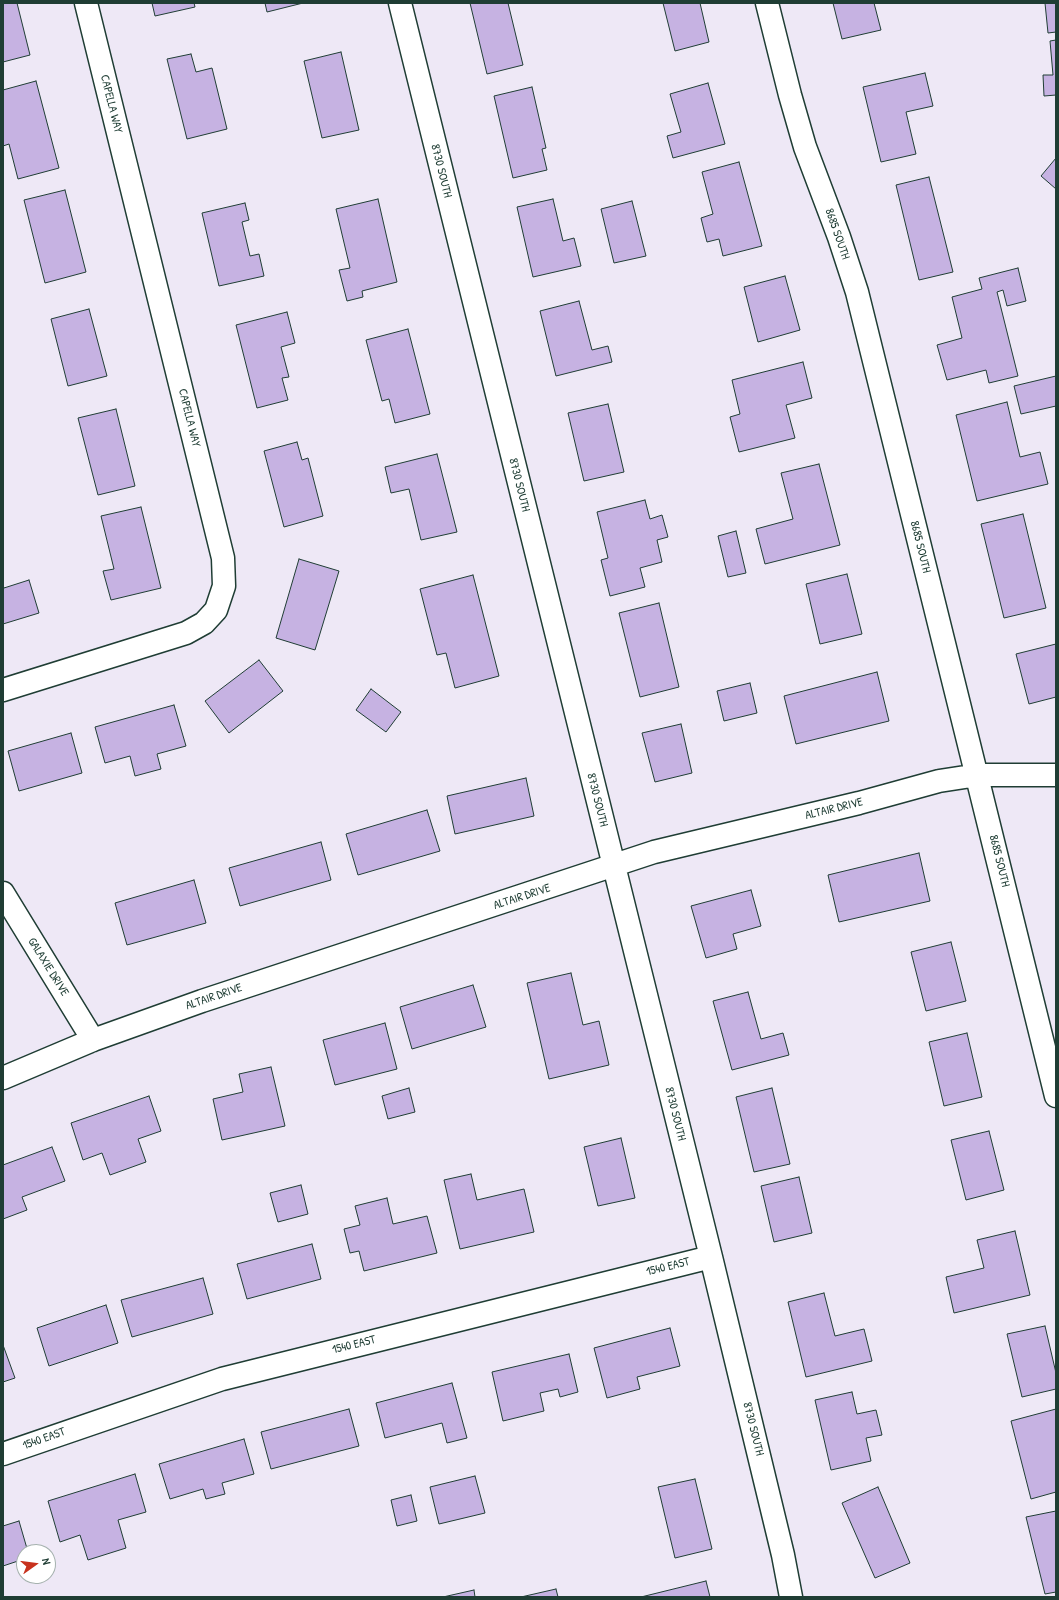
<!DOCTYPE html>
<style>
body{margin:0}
#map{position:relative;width:1059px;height:1600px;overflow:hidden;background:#eee8f6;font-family:"Patrick Hand",sans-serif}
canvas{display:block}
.frame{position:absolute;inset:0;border:4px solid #1f3d34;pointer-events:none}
.north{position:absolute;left:16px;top:1544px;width:40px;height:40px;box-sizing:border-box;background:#fff;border:1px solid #a5b1ae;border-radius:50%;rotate:76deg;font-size:11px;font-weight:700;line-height:16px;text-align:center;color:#1f3d34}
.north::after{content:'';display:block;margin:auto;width:14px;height:18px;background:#c8321e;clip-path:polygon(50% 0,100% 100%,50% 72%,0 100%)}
</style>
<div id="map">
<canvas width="1059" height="1600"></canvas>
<div class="frame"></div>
<div class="north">N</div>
</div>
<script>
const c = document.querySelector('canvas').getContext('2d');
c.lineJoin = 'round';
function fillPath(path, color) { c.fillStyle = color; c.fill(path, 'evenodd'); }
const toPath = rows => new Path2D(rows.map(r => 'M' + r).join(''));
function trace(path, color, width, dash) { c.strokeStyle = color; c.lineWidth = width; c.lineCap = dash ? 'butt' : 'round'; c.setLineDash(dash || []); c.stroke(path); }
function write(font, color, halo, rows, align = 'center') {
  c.font = font + ' "Patrick Hand",sans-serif'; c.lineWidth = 3; c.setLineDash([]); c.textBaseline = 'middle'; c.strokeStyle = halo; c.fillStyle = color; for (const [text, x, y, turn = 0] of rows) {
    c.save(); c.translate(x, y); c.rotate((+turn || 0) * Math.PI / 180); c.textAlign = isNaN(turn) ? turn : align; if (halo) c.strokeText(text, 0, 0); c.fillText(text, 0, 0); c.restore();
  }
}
const building = toPath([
 [3,3,17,3,30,55,3,62,3,3],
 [152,3,194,3,195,7,155,16,152,3],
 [265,3,303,3,267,12,265,3],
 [470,3,508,3,523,65,487,74,470,3],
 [663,3,700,3,709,42,675,51,663,3],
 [833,3,874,3,881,30,842,39,833,3],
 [1045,3,1056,3,1056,32,1048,33,1045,3],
 [1056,40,1056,95,1044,96,1043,75,1053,75,1050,41,1056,40],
 [341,52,359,130,322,138,304,61,341,52],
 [191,54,196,72,212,68,227,129,187,139,167,59,191,54],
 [925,73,933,106,906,112,916,154,881,162,863,87,925,73],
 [36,81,59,168,18,179,9,144,3,146,3,90,36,81],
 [708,83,725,144,673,158,667,136,681,132,670,94,708,83],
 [532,87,546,148,542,149,547,170,513,178,494,96,532,87],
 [1056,158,1056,189,1041,176,1056,158],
 [739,162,762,246,723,256,719,239,707,242,701,218,713,214,702,172,739,162],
 [929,177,953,272,919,280,896,185,929,177],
 [65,190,86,272,45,283,24,200,65,190],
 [378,199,397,282,362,291,363,297,347,301,339,270,350,268,336,209,378,199],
 [553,199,563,241,574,238,581,266,533,277,517,207,553,199],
 [632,201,646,256,614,263,601,209,632,201],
 [245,203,249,220,242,222,250,256,259,254,264,276,219,286,202,213,245,203],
 [1018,268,1026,301,1007,306,1003,290,997,292,1018,376,989,383,986,370,947,380,937,345,962,338,952,297,982,289,979,278,1018,268],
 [785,276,800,330,758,342,744,287,785,276],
 [579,301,592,350,608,346,612,362,556,376,540,311,579,301],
 [89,309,107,376,68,386,51,319,89,309],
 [287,312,295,343,281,347,289,377,282,378,288,400,257,408,236,325,287,312],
 [408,329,430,414,395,423,389,399,382,401,366,340,408,329],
 [803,362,812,398,786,405,795,438,739,452,730,417,740,414,732,380,803,362],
 [1056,376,1056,406,1021,414,1014,386,1056,376],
 [1007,402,1020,457,1040,452,1048,484,977,501,956,415,1007,402],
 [608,404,624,472,584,481,568,413,608,404],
 [116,409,135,486,98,495,78,418,116,409],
 [297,442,302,460,308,458,323,516,284,527,264,451,297,442],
 [437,454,457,532,421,540,409,489,391,493,385,467,437,454],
 [819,464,840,545,765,564,756,529,793,519,781,473,819,464],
 [645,500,650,519,662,515,668,537,657,540,662,562,640,568,645,587,610,596,601,560,608,558,597,512,645,500],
 [141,507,161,588,111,600,103,571,114,569,101,516,141,507],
 [1023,514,1046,608,1004,618,981,524,1023,514],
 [736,531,746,573,728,577,718,536,736,531],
 [299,559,339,571,315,650,276,638,299,559],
 [847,574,862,634,820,644,806,584,847,574],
 [473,575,499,676,455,688,446,653,437,655,420,589,473,575],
 [29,580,39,613,3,624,3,585,4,588,29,580],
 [659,603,679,687,640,697,619,613,659,603],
 [1056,644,1056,697,1029,704,1016,654,1056,644],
 [259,660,283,691,229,733,205,701,259,660],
 [877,672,889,721,796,744,784,696,877,672],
 [750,683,757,713,724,721,717,691,750,683],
 [371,689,401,712,386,732,356,710,371,689],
 [174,705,186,746,157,754,161,769,135,776,130,756,105,763,95,727,174,705],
 [681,724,692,773,655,782,642,733,681,724],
 [71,733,82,773,19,791,8,751,71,733],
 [526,778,534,816,455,834,447,796,526,778],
 [427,810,440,851,358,875,346,834,427,810],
 [321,842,331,880,240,906,229,868,321,842],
 [919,853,930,901,839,922,828,875,919,853],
 [194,880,206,923,127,945,115,903,194,880],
 [751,890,761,926,733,934,737,949,706,958,691,906,751,890],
 [951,942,966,1001,926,1011,911,952,951,942],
 [571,973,583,1025,599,1021,609,1065,549,1079,527,983,571,973],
 [473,985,486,1027,412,1049,400,1007,473,985],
 [748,992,761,1039,783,1033,789,1055,732,1070,713,1001,748,992],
 [385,1023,397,1069,335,1085,323,1040,385,1023],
 [967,1033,982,1097,944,1106,929,1042,967,1033],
 [271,1067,285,1126,222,1140,213,1099,243,1092,239,1074,271,1067],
 [409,1088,415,1112,388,1119,382,1096,409,1088],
 [772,1088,790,1164,754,1172,736,1097,772,1088],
 [149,1096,161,1131,138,1139,146,1162,110,1175,102,1153,83,1160,71,1123,149,1096],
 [989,1131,1004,1190,966,1200,951,1140,989,1131],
 [621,1138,635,1198,598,1206,584,1147,621,1138],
 [52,1147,65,1181,22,1197,27,1210,3,1219,3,1165,52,1147],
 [471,1174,477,1200,524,1189,534,1232,460,1249,444,1180,471,1174],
 [799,1177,812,1233,774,1242,761,1186,799,1177],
 [301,1185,308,1214,278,1222,270,1193,301,1185],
 [387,1198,393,1224,427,1216,437,1253,364,1271,359,1251,350,1253,344,1229,360,1225,355,1206,387,1198],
 [1015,1231,1030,1295,954,1313,946,1277,984,1268,977,1240,1015,1231],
 [312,1244,321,1279,247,1299,237,1264,312,1244],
 [203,1278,213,1314,132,1337,121,1300,203,1278],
 [824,1293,835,1336,864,1329,872,1361,806,1377,788,1302,824,1293],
 [106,1305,118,1343,49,1366,37,1328,106,1305],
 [1045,1326,1056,1373,1056,1389,1022,1397,1007,1334,1045,1326],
 [670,1328,680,1366,637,1377,640,1389,607,1398,594,1348,670,1328],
 [3,1345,15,1378,3,1382,3,1345],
 [569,1354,578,1392,560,1397,558,1389,540,1393,544,1411,503,1421,492,1372,569,1354],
 [452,1383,467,1438,447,1443,442,1423,385,1438,376,1403,452,1383],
 [852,1392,857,1414,876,1410,882,1435,866,1438,871,1461,831,1470,815,1400,852,1392],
 [349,1409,359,1446,271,1469,261,1432,349,1409],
 [1056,1409,1056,1492,1031,1499,1011,1421,1056,1409],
 [244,1439,254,1474,222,1483,225,1494,206,1499,203,1489,170,1499,159,1464,244,1439],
 [135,1474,146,1512,118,1520,126,1548,88,1560,80,1535,60,1542,48,1501,135,1474],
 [475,1476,485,1513,439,1524,430,1487,475,1476],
 [695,1479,712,1549,675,1558,658,1487,695,1479],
 [878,1487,910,1563,875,1578,842,1503,878,1487],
 [411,1495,417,1521,397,1526,391,1500,411,1495],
 [1056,1511,1056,1592,1045,1594,1026,1517,1056,1511],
 [19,1521,28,1552,24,1552,24,1559,3,1566,3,1526,19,1521],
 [706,1581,710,1597,641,1597,706,1581],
 [556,1589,558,1597,521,1597,556,1589],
 [474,1590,475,1597,443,1597,474,1590]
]);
fillPath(building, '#c6b2e2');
trace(building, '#1f3d34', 1);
const minor = toPath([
 [400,3,711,1257,783,1555,791,1597],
 [767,3,790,95,805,147,839,237,857,292,1056,1096],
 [3,690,186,633,204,623,216,610,224,586,223,558,86,3],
 [3,893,93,1040],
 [3,1078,93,1040,202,1001,654,852,859,803,939,781,978,775,1056,775],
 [3,1454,222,1379,711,1257]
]);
trace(minor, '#1f3d34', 25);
trace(minor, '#fff', 22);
write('12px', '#1f3d34', '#fff', [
 ["CAPELLA WAY",111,104,76],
 ["8730 SOUTH",441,171,76],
 ["8685 SOUTH",837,234,71],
 ["CAPELLA WAY",189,418,76],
 ["8730 SOUTH",519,485,76],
 ["8685 SOUTH",920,547,76],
 ["8730 SOUTH",597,800,76],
 ["ALTAIR DRIVE",834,809,-14],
 ["8685 SOUTH",999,861,76],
 ["ALTAIR DRIVE",522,897,-18],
 ["GALAXIE DRIVE",48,967,58],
 ["ALTAIR DRIVE",214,997,-19],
 ["8730 SOUTH",675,1114,76],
 ["1540 EAST",668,1267,-14],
 ["1540 EAST",354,1345,-14],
 ["8730 SOUTH",753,1429,76],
 ["1540 EAST",44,1439,-20]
]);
</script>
